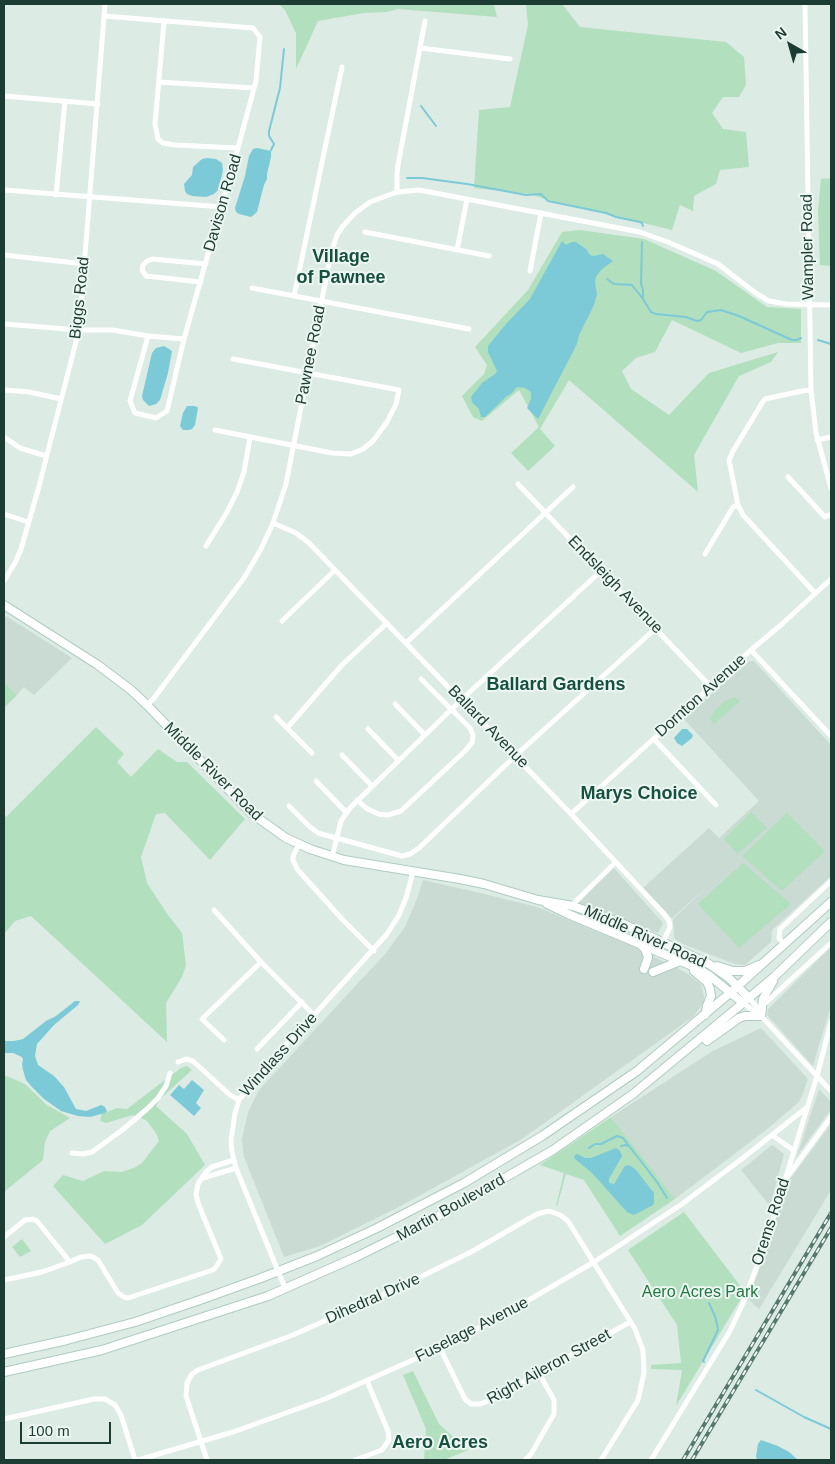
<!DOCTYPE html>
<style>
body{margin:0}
#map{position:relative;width:835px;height:1464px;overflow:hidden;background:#dcebe4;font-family:Arial,sans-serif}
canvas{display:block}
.frame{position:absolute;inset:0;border:5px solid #1c3b33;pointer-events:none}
.north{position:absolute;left:765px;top:20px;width:50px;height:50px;-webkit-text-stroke:4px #edf7f2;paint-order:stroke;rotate:322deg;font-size:14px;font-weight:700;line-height:20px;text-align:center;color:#1c3b33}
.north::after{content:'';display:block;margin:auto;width:18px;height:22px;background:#1c3b33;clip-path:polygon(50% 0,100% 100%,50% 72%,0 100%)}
.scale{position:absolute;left:20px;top:1422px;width:91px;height:22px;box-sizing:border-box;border:2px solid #1c3b33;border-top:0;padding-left:6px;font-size:15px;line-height:18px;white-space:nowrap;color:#1c3b33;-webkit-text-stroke:4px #edf7f2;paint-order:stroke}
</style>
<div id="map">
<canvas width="835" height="1464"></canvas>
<div class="frame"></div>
<div class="north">N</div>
<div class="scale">100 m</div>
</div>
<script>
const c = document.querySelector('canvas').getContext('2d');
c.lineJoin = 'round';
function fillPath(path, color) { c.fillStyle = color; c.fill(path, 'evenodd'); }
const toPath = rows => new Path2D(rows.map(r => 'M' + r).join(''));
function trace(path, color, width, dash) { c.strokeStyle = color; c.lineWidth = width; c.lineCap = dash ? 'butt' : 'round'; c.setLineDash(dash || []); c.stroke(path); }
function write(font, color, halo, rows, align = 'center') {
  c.font = font + ' Arial,sans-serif'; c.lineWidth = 4; c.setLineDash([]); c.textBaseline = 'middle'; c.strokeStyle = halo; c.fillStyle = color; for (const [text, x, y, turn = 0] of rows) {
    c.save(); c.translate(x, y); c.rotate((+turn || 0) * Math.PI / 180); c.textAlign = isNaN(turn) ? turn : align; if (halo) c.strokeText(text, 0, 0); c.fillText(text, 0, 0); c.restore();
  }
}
fillPath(toPath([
 [6,616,72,658,34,695,24,687,17,695,4,682,4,618],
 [750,661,754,661,831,745,831,876,772,930,771,942,745,965,735,964,680,943,674,938,673,919,710,884,672,918,643,888,709,828,719,838,759,801,683,718],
 [613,867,663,923,658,933,577,905],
 [423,880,480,893,537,907,630,945,685,972,701,984,705,1000,694,1016,522,1139,397,1208,320,1246,284,1257,244,1157,242,1139,248,1112,259,1090,386,953,405,927,416,901],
 [831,947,831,1005,813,1066,767,1015,768,1009],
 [761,1028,808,1079,800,1101,766,1130,675,1199,611,1117,713,1051],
 [819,1089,831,1102,831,1109,797,1156],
 [831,1124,831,1190,759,1309,748,1299,762,1262,785,1186],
 [772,1145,784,1154,770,1206,741,1170]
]), '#cadbd3');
fillPath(toPath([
 [279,4,494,4,497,17,398,9,387,12,364,13,318,21,296,69,296,33,285,10],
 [526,4,562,4,580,27,726,42,744,57,746,85,739,97,723,97,712,113,723,129,746,132,749,167,720,170,716,184,694,196,693,211,680,205,672,230,545,199,530,194,474,188,479,110,510,107,528,25],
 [831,178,831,266,820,265,818,211,821,179],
 [580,230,644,239,716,271,767,307,801,309,801,343,778,343,741,353,672,320,655,352,636,358,622,371,631,389,669,415,709,373,778,352,771,362,739,376,694,455,698,492,569,380,540,429,555,446,528,471,511,453,539,427,519,390,482,421,473,417,462,396,484,374,487,365,475,347,528,290,562,232],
 [4,682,17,695,4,708],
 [735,697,740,701,714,724,710,719,714,711,724,702],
 [96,727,124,754,117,762,131,777,158,749,177,762,187,762,245,819,210,860,165,813,156,814,141,857,147,883,168,915,182,933,186,965,182,977,166,1003,167,1042,31,916,15,921,4,934,4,815,6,817],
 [751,812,767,828,738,854,724,839],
 [787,813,825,851,782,891,742,856],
 [743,863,791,904,739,948,698,904],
 [187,1066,192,1070,160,1099,156,1106,187,1134,205,1165,142,1225,105,1244,53,1186,63,1175,83,1181,104,1171,121,1172,134,1168,142,1163,159,1141,156,1133,146,1120,133,1115,106,1123,100,1121,102,1114,117,1108,127,1109,161,1083,181,1068],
 [4,1075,25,1084,47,1105,70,1118,50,1131,45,1142,43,1160,4,1192],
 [611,1117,675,1199,620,1236,584,1180,566,1174,557,1206,556,1206,564,1173,540,1165],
 [684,1212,745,1292,676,1406,682,1370,651,1369,651,1365,681,1363,677,1325,628,1250],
 [22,1239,31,1251,20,1257,12,1247],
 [413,1371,439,1424,468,1450,444,1460,424,1460,426,1429,403,1375]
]), '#b2dfbe');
fillPath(toPath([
 [257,148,271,151,271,157,267,174,267,179,264,185,259,204,257,212,251,217,239,214,236,212,235,208,245,176,249,156,253,149],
 [207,158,216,159,222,163,223,171,218,190,214,194,206,197,192,196,187,194,185,191,184,184,192,175,193,167,202,159],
 [562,241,566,245,572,242,576,242,586,249,590,255,594,256,603,254,613,261,601,270,596,277,595,282,597,294,594,305,579,335,577,344,538,419,527,408,531,399,531,392,525,388,519,387,516,388,511,394,507,396,485,417,481,417,479,409,472,402,471,397,482,383,495,374,497,371,488,352,488,346,506,324,530,299],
 [164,346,172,351,168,373,160,400,156,404,149,406,143,400,142,396,152,353,156,348],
 [187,406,194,406,197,407,198,408,195,425,192,429,189,430,183,430,180,426,183,413],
 [682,729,687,729,693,735,692,738,682,746,677,743,674,738],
 [75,1001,79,1001,80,1002,78,1005,54,1025,37,1044,35,1056,38,1065,54,1076,64,1087,76,1109,86,1111,101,1105,105,1107,107,1111,105,1113,90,1117,78,1116,61,1111,44,1099,31,1086,26,1080,23,1070,22,1064,23,1060,22,1057,13,1053,4,1053,4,1041,14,1041,23,1039,46,1021,56,1016],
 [192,1080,204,1090,196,1103,201,1108,194,1116,170,1095,179,1085,184,1089],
 [616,1148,620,1151,622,1156,609,1179,609,1183,614,1184,625,1166,629,1165,636,1170,654,1193,654,1203,653,1205,636,1214,633,1215,627,1212,592,1173,574,1158,575,1155,577,1154,585,1158,591,1158],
 [761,1440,778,1446,789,1452,798,1460,757,1460,756,1456,758,1444]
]), '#7ccad8');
trace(toPath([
 [421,106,436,126],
 [271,150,274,144,269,136,269,131,280,88,284,49],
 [407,178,422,178,467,184,526,195,541,194,548,201,606,213,616,217,640,222,642,223,643,226],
 [642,242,641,284,643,290,643,299],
 [607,279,614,284,632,285,643,299,651,312,656,314,686,317,697,321,701,320,707,312,721,310,739,316,792,340,796,340,801,338],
 [818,340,831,344],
 [621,1146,625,1145,628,1146],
 [589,1148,595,1144,601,1144,617,1136,623,1138,657,1182,667,1198],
 [704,1362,703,1361,718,1330,716,1319,709,1303],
 [756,1390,804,1417,831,1429]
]), '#7ccad8', 2);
const secondary = toPath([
 [4,605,98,665,131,690,147,705,251,813,286,838,310,849,344,860,460,879,484,884,538,900,573,906,621,923,709,964,729,978,749,998],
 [547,904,568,914,697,968,710,976,743,1003],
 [639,943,645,949,648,957,647,961,644,969],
 [717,966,733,971,745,971,759,965],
 [694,971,707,982,710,989,711,996,707,1006,705,1015],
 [653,972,680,961],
 [707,1041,739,1018,745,1016,761,1016,763,999,773,981],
 [4,1354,67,1340,135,1322,200,1300,261,1278,317,1256,377,1228,464,1183,542,1136,637,1071,730,993,831,902],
 [4,1372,102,1350,268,1296,356,1257,437,1217,553,1150,633,1094,743,1003,775,976,831,922]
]);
trace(secondary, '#aeccc1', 10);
trace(toPath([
 [805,4,811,390,816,433,831,488],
 [104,16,253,28,260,37,256,81,235,159,184,339,167,411,156,418,135,413,130,401,148,336],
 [164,22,155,124,158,139,163,143,175,145,238,148],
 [420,48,510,59],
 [159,82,254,88],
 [4,96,98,104],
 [4,190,222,207],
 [397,192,397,174,398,165,425,21],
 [56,195,65,101],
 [365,232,489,256],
 [457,250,467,199],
 [4,255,85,264],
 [530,271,541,213],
 [201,282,146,276,142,270,143,265,147,261,152,259,206,264],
 [252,288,469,329],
 [294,296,342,67],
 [4,324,79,330,113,330,148,336,184,339],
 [4,390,29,392,61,399],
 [811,390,802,391,765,399,762,403,733,451,729,460,738,505,743,515,815,593],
 [215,430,332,453,351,454,363,449,373,441,387,422,396,404,399,390,233,359],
 [4,437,20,448,46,456],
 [817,440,831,437],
 [788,477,825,517,831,514],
 [518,484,711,687],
 [4,514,28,522],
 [273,523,296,533,309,543,571,814,664,914,669,921,670,927,659,951],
 [206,546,227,512,237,492,244,472,250,437],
 [705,554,733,507,738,505],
 [4,581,16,561,21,549,38,490,79,330,105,4],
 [282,621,335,570],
 [406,643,573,487],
 [751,650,831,736],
 [395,704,425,735],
 [147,705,154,698,244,578,261,549,273,523,286,484,331,253,337,235,343,226,355,213,370,202,397,192,419,190,640,232,668,242,718,264,757,294,769,301,786,304,831,305],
 [276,717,312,753],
 [287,728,342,665,387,623],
 [368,729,398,760],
 [654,739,716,805],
 [342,755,372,786],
 [316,781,346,812],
 [357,800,366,808,378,814,388,815,401,811,465,751,472,743,473,735,470,728,421,679],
 [289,806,309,826,318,833,391,853,402,856,410,854,419,848,515,756,656,628],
 [571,814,751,650,782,624,831,579],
 [299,844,293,856,293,860,297,869,342,919,374,951],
 [332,857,341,821,350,808,461,700,601,571],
 [573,906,575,902,616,862],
 [214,910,261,962,314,1015],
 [785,945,779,938,780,929,831,881],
 [749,998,756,1006,761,1016,831,1091],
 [743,1003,759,1015],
 [762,1006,831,943],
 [224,1040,202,1019,261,962],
 [257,1049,302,1002],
 [178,1062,186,1059,193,1061,230,1095,239,1100],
 [772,1135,793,1150],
 [72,1153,83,1154,92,1152,121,1131,147,1109,158,1098,166,1086,170,1073],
 [787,1177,831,1117],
 [203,1178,236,1168],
 [4,1237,25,1220,33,1219,37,1221,70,1262],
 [4,1280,42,1272,70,1262,81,1257,91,1256,98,1260,118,1293,124,1297,128,1298,213,1270,216,1267,221,1259,198,1203,196,1194,198,1184,206,1172,212,1167,234,1160],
 [285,1288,236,1168,232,1152,231,1140,235,1113,239,1100,267,1065,314,1015,387,934,399,915,406,898,413,872],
 [440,1348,465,1399,471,1404,480,1404,491,1400,630,1322],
 [4,1419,94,1399,105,1399,115,1405,121,1415,135,1460],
 [138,1460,233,1432,325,1399,440,1348,498,1318,594,1262,682,1204,743,1158,806,1108],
 [207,1460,186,1396,187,1383,192,1374,198,1370,293,1335,396,1289,471,1252,537,1214,549,1211,560,1215,568,1221,635,1329,643,1350,644,1373,638,1400,601,1460],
 [355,1460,382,1450,389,1440,388,1431,367,1381],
 [525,1460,531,1454,554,1414,554,1400,539,1373],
 [651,1460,730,1331,743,1303,765,1245,817,1076,831,1022]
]), '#fff', 5);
trace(secondary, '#fff', 8);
const rail = toPath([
 [683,1460,831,1213],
 [692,1460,831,1228]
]);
trace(rail, '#56786e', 4);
trace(rail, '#edf7f2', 2, [5.5]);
write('16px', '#1c3b33', '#edf7f2', [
 ["Davison Road",223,203,-74],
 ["Wampler Road",808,247,-91],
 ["Biggs Road",80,298,-84],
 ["Pawnee Road",311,355,-79],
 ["Endsleigh Avenue",615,585,46],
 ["Dornton Avenue",701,696,-42],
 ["Ballard Avenue",488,727,46],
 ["Middle River Road",213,772,45],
 ["Middle River Road",645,937,24],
 ["Windlass Drive",279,1055,-48],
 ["Martin Boulevard",451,1208,-29],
 ["Orems Road",771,1222,-72],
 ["Dihedral Drive",373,1299,-24],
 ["Fuselage Avenue",472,1330,-27],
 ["Right Aileron Street",549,1367,-29]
]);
write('16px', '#227742', '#edf7f2', [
 ["Aero Acres Park",700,1293]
]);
write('bold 18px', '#174f41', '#edf7f2', [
 ["Village",341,257],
 ["of Pawnee",341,278],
 ["Ballard Gardens",556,685],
 ["Marys Choice",639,794],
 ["Aero Acres",440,1443]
]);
</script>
